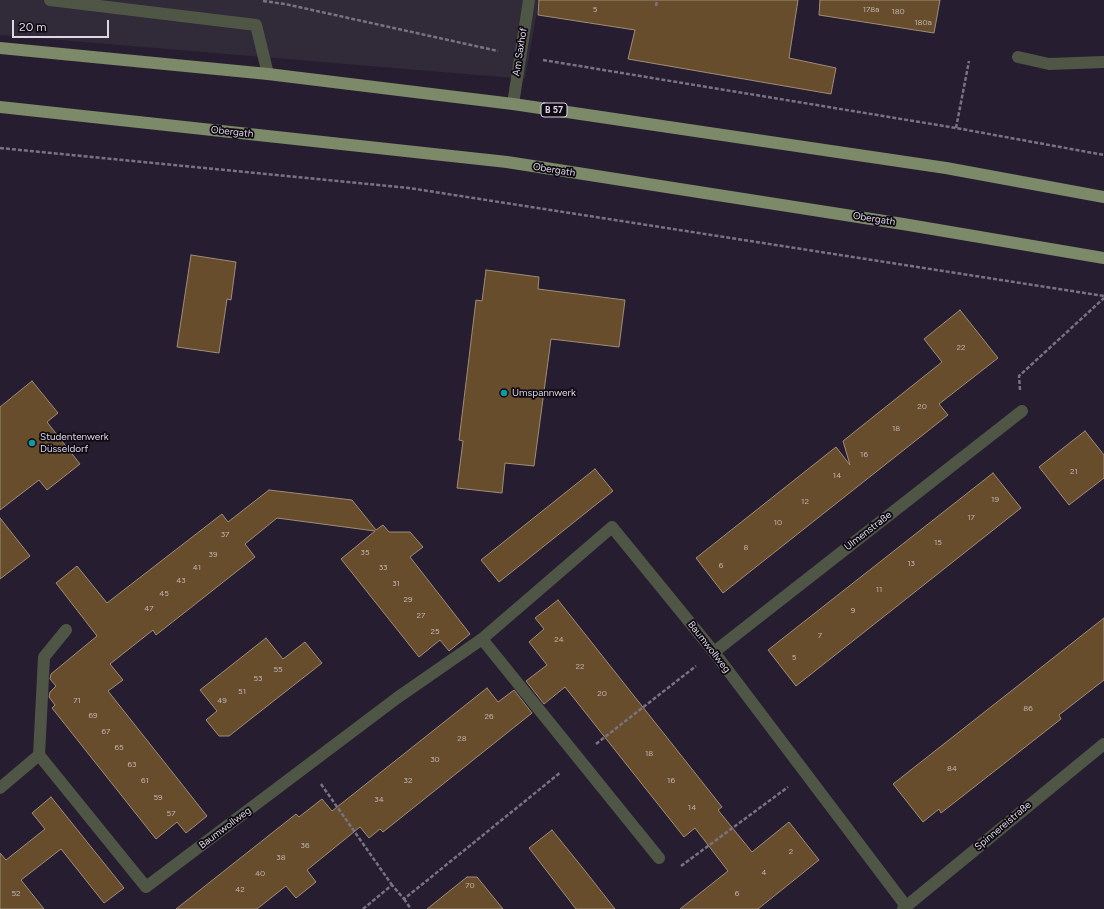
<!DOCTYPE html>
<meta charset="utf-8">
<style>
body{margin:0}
#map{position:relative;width:1104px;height:909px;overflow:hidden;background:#271d30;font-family:Figtree,sans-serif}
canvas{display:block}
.scale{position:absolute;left:12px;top:20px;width:97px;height:18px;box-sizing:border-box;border:2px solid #ddd7e4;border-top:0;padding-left:5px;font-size:12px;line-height:14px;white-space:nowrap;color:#ddd7e4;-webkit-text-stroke:3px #0e0912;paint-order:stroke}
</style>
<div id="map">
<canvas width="1104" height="909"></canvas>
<div class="scale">20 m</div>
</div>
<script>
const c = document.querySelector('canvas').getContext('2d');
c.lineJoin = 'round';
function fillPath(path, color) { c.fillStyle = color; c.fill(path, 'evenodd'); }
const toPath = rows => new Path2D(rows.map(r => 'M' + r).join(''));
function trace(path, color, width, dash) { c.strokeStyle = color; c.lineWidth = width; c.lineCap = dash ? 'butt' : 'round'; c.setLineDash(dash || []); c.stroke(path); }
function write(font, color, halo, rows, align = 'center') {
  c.font = font + ' Figtree,sans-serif'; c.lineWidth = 3.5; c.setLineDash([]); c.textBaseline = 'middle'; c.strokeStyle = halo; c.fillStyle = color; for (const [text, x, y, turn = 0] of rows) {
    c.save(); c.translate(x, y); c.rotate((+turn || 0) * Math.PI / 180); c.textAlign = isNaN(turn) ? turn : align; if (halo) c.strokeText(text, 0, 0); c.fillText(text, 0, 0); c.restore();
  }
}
fillPath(toPath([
 [0,0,539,0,525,79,0,35]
]), '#302a39');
const building = toPath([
 [539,0,798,0,789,58,836,68,831,94,628,59,635,30,538,15,539,0],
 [820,0,940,0,934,33,819,15,820,0],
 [191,255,236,262,231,300,227,299,219,353,177,347,191,255],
 [486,270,539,277,538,289,625,300,619,347,551,339,534,466,505,463,502,493,457,488,463,441,459,440,476,300,482,301,486,270],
 [960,310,998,358,939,404,948,415,723,593,696,558,836,447,850,465,843,441,942,362,924,339,960,310],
 [32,381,58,413,47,422,80,464,47,490,39,480,0,510,0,407,32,381],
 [1085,431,1104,455,1104,478,1069,505,1039,467,1085,431],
 [595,469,613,491,499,582,481,560,595,469],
 [993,473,1021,508,796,686,768,650,993,473],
 [269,490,352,500,376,530,383,525,389,532,410,532,423,547,410,557,470,634,449,651,440,640,419,657,341,559,375,531,277,518,245,544,255,557,156,635,153,630,110,664,123,680,108,691,207,816,186,833,177,822,156,839,52,708,55,705,49,697,50,692,56,686,50,679,51,674,97,636,56,583,77,566,107,603,222,514,228,522,269,490],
 [0,518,30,556,0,579,0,518],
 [558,600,722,807,718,810,752,852,789,822,819,860,758,909,680,909,728,871,695,828,684,837,565,687,544,704,526,681,547,665,529,642,544,629,535,618,558,600],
 [1104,618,1104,680,1059,715,1061,719,941,813,939,809,923,822,893,784,1104,618],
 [266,638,283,659,305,642,322,663,229,736,219,736,206,720,217,711,200,690,266,638],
 [487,688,498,702,514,690,532,713,383,832,380,829,369,838,360,827,307,870,316,882,296,898,286,886,257,909,176,909,296,814,299,817,322,799,332,811,487,688],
 [51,797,124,888,104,903,61,849,21,880,44,909,0,909,0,853,6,860,45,829,32,813,51,797],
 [552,830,586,872,615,909,576,909,529,848,552,830],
 [467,877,477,877,503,909,427,909,467,877]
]);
fillPath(building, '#674d2b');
trace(building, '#9f8d78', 1);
trace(toPath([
 [263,1,285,4,498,51],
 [656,6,657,0],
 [543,60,956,128,1104,155],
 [956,128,969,61],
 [0,148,409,188,1104,296],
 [1020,390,1019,376,1104,298],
 [596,744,696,666],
 [321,784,392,885],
 [681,866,788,787],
 [404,899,411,909],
 [363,909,392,885,404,899,561,772]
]), '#7a7282', 2.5, [4, 2]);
trace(toPath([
 [50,0,256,25,268,74],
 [1018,57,1049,64,1104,62],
 [513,104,529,0],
 [482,639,659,858],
 [714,652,1022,411],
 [39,755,44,657,66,630],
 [0,788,39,755,146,887,397,698,482,639,612,527,714,652,906,906],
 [903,909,1104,744]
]), '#4f5646', 12);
trace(toPath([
 [0,48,268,74,513,104,946,168,1104,197],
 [0,107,507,162,903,224,1104,258]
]), '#7c8a69', 12);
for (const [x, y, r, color] of [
 [504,393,4,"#0f9aa8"],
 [32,443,4,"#0f9aa8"]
]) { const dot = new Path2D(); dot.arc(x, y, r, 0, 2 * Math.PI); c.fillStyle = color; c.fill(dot); trace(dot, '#0e0912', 1.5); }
write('8px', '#c0b4b6', null, [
 ["5",595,10],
 ["178a",871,10],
 ["180",898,12],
 ["180a",923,23],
 ["22",961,348],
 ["20",922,407],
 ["18",896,429],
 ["16",864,455],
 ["21",1074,472],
 ["14",837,476],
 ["19",995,500],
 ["12",805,502],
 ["17",971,518],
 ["10",778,523],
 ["37",225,535],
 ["15",938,543],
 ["8",746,548],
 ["35",365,553],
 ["39",213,555],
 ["13",911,564],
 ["6",721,566],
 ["41",197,568],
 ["33",383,568],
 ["43",181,581],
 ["31",396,584],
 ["11",879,590],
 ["45",164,594],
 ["29",408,600],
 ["47",149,609],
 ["9",853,611],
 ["27",421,616],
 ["25",435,632],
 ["7",820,636],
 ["24",559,640],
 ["5",794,658],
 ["22",580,667],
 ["55",278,670],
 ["53",258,679],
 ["51",242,692],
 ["20",602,694],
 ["71",77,701],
 ["49",222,701],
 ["86",1028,709],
 ["69",93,716],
 ["26",489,717],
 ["67",106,732],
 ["28",462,739],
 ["65",119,748],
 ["18",649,754],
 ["30",435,760],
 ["63",132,765],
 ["84",952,769],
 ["61",145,781],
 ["32",408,781],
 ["16",671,781],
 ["59",158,798],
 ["34",379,800],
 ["14",692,808],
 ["57",171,814],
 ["36",305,846],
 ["2",791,852],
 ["38",281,858],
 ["4",764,873],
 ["40",260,874],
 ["70",470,886],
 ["42",240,890],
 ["52",16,894],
 ["6",737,894]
]);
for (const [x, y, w] of [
 [554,110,26]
]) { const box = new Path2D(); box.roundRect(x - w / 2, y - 7, w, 14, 3); c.fillStyle = '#0e0912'; c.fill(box); trace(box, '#ddd7e4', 1); }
write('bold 9px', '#ddd7e4', null, [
 ["B 57",554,110]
]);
write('10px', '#ddd7e4', '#0e0912', [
 ["Am Saxhof",520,52,-81],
 ["Obergath",232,132,6],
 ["Obergath",554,170,9],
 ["Obergath",874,219,9],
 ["Ulmenstraße",868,531,-38],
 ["Baumwollweg",709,647,52],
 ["Spinnereistraße",1003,826,-40],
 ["Baumwollweg",225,828,-37]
]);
write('10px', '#ddd7e4', '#0e0912', [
 ["Umspannwerk",512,393],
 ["Studentenwerk",40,437],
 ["Düsseldorf",40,449]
], 'left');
</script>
